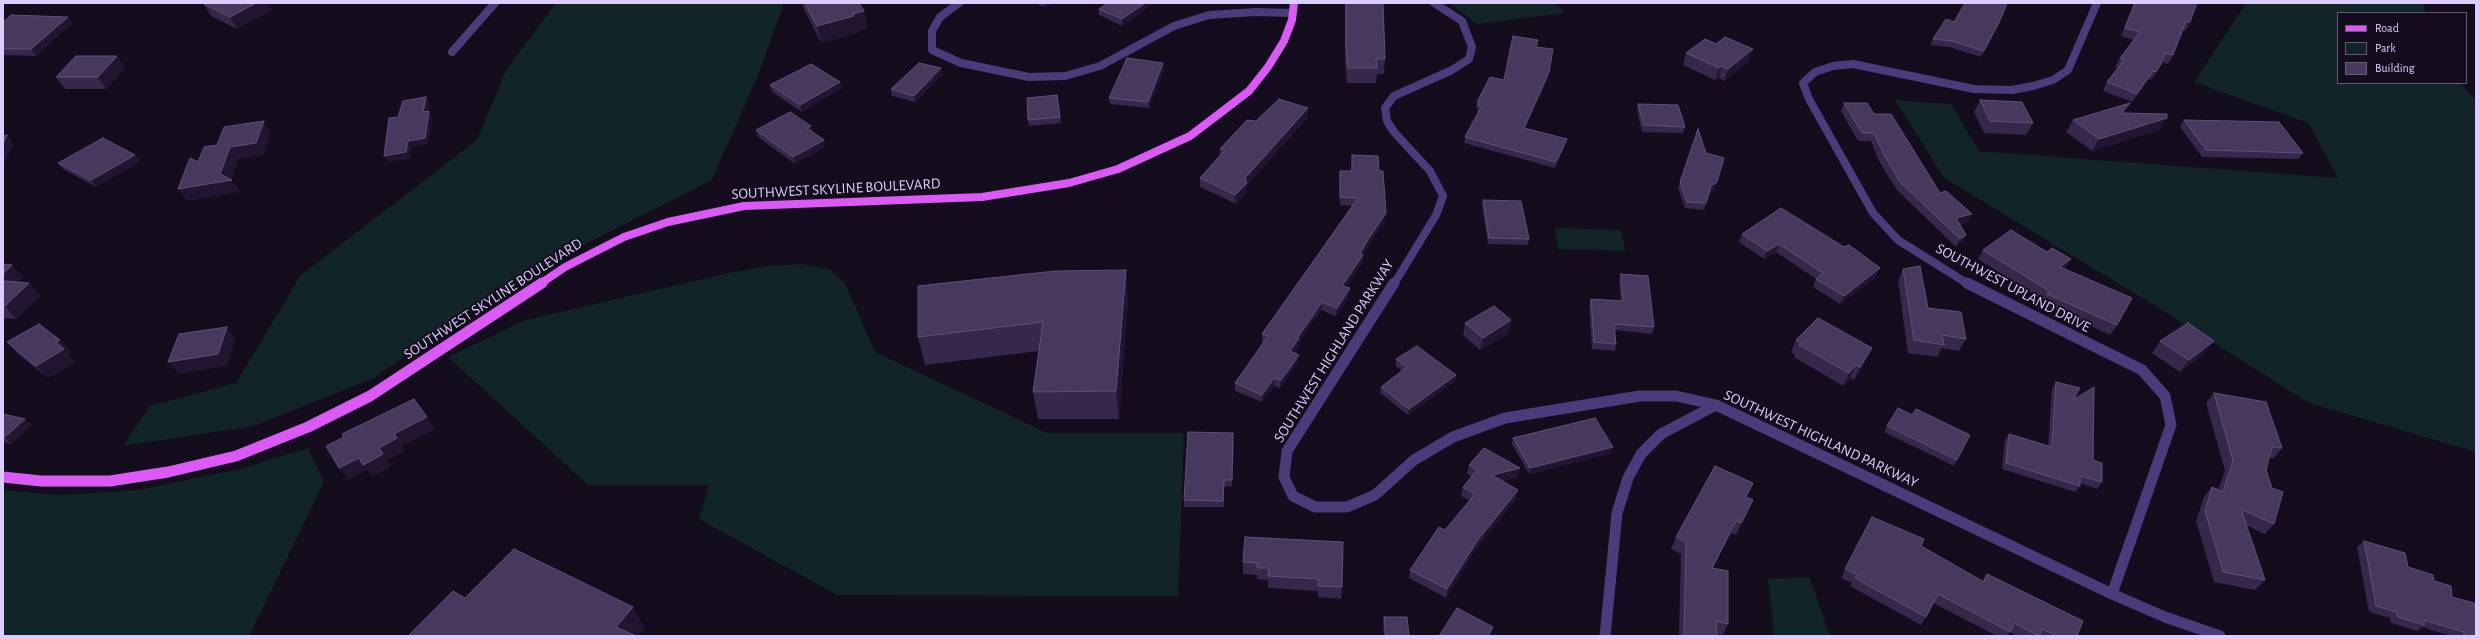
<!DOCTYPE html>
<style>
body{margin:0}
#map{position:relative;width:2479px;height:639px;overflow:hidden;background:#140d1e;font-family:"Alegreya Sans",sans-serif}
canvas{display:block}
.frame{position:absolute;inset:0;border:4px solid #dccdfc;pointer-events:none}
.legend{position:absolute;left:2337px;top:12px;width:130px;height:72px;box-sizing:border-box;background:#140d1e;border:1px solid #645a77;margin:0;padding:5px 7px;list-style:none;font-size:12px;color:#dccdfc}
.legend li{display:flex;align-items:center;gap:8px;height:20px}
.legend b{width:20px;border:1px solid #645a77}
</style>
<div id="map">
<canvas width="2479" height="639"></canvas>
<div class="frame"></div>
<ul class="legend">
<li><b style="height:5px;background:#db5af6"></b>Road</li>
<li><b style="height:11px;background:#112428"></b>Park</li>
<li><b style="height:11px;background:#47385e"></b>Building</li>
</ul>
</div>
<script>
const c = document.querySelector('canvas').getContext('2d');
c.lineJoin = 'round';
function fillPath(path, color) { c.fillStyle = color; c.fill(path, 'evenodd'); }
const toPath = rows => new Path2D(rows.map(r => 'M' + r).join(''));
function trace(path, color, width, dash) { c.strokeStyle = color; c.lineWidth = width; c.lineCap = dash ? 'butt' : 'round'; c.setLineDash(dash || []); c.stroke(path); }
function write(font, color, halo, rows, align = 'center') {
  c.font = font + ' "Alegreya Sans",sans-serif'; c.lineWidth = 3.5; c.setLineDash([]); c.textBaseline = 'middle'; c.strokeStyle = halo; c.fillStyle = color; for (const [text, x, y, turn = 0] of rows) {
    c.save(); c.translate(x, y); c.rotate((+turn || 0) * Math.PI / 180); c.textAlign = isNaN(turn) ? turn : align; if (halo) c.strokeText(text, 0, 0); c.fillText(text, 0, 0); c.restore();
  }
}
fillPath(toPath([
 [556,3,784,3,761,68,712,180,516,279,374,378,254,426,123,446,150,406,236,383,301,275,477,140,506,70],
 [1449,3,1555,3,1565,13,1477,24],
 [2246,3,2424,3,2425,13,2338,13,2338,83,2460,83,2476,100,2476,452,2309,403,2154,305,1944,178,1895,100,1951,104,1979,151,2338,178,2308,123,2194,82],
 [1555,228,1621,230,1625,251,1558,249],
 [801,264,829,269,845,283,875,352,1047,433,1184,433,1178,596,837,595,699,519,709,485,588,485,448,357,526,320,729,273,768,266],
 [308,448,324,482,249,636,3,636,3,490,61,495,138,490,240,469],
 [1809,577,1830,636,1774,636,1768,579]
]), '#112428');
trace(toPath([
 [959,3,940,17,932,31,932,50,961,63,1029,77,1065,76,1100,66,1174,26,1209,15,1255,12,1293,13],
 [452,52,495,3],
 [1394,284,1436,215,1443,196,1430,171,1394,132,1387,121,1385,108,1394,96,1452,70,1469,59,1472,47,1462,21,1434,3],
 [1968,284,1898,240,1873,213,1809,99,1803,83,1815,72,1833,66,1853,64,1974,89,2012,90,2033,86,2053,80,2068,70,2097,3]
]), '#4a3b7b', 8);
trace(toPath([
 [1394,283,1287,451,1284,477,1293,496,1315,507,1347,507,1375,495,1414,460,1453,437,1505,418,1640,396,1676,396,1716,405,2112,594,2165,617,2220,636],
 [1967,283,2142,370,2165,396,2171,425,2112,594],
 [1605,636,1617,513,1628,478,1641,454,1661,434,1716,405]
]), '#4a3b7b', 11);
trace(toPath([
 [540,284,565,267,624,237,668,222,744,206,982,197,1069,183,1118,169,1190,136,1249,91,1268,67,1284,41,1292,20,1294,3]
]), '#db5af6', 8);
trace(toPath([
 [3,477,41,481,110,481,168,472,236,456,308,427,370,396,542,283]
]), '#db5af6', 11);
fillPath(toPath([
 [802,3,859,3,864,11,868,28,858,30,858,33,821,43,804,9],
 [1036,3,1052,3,1044,7],
 [1153,3,1122,26,1099,15,1099,9],
 [1345,3,1383,3,1385,59,1384,74,1377,74,1376,83,1347,83,1345,61],
 [2134,3,2197,3,2190,22,2185,31,2183,30,2173,55,2168,64,2162,62,2156,73,2151,80,2148,79,2132,102,2103,91,2107,82,2118,68,2115,67,2120,58,2134,40,2121,36],
 [204,4,272,10,237,29,211,16],
 [68,17,72,23,36,56,3,55,3,22],
 [1954,22,2000,23,1981,57,1949,47,1930,45,1933,39],
 [1536,47,1548,78,1525,128,1565,145,1555,168,1464,143,1465,137,1478,113,1477,112,1478,108,1476,108,1477,102,1504,80],
 [1686,53,1749,61,1724,81,1719,78,1715,80,1683,65],
 [117,56,125,68,106,89,65,89,56,77],
 [941,68,942,74,915,102,892,96,891,89],
 [1164,69,1149,108,1110,104,1109,98],
 [840,82,842,88,802,112,772,92,770,85],
 [1057,95,1061,123,1029,126,1028,120],
 [1980,100,2033,123,2026,135,1984,133,1974,112],
 [1844,103,1874,114,1940,193,1968,222,1959,225,1966,235,1961,243,1956,247,1897,190,1879,161,1871,141,1858,141,1841,111],
 [1638,104,1685,127,1683,133,1642,132,1637,110],
 [2124,113,2160,130,2092,151,2066,132,2073,120],
 [1308,117,1247,185,1247,192,1236,204,1200,187,1200,178,1220,155,1220,149,1256,121],
 [2184,120,2303,153,2298,159,2202,157,2180,127],
 [811,126,813,132,826,146,795,164,758,137,756,130],
 [1698,129,1706,153,1717,182,1715,189,1710,193,1704,210,1685,208,1678,188],
 [135,155,140,161,96,187,63,169,58,163],
 [1352,155,1379,171,1385,221,1366,249,1363,256,1362,263,1346,287,1350,288,1349,296,1336,316,1321,310,1299,342,1299,346,1294,353,1298,362,1280,388,1274,386,1262,402,1235,391,1235,383,1264,342,1262,342,1262,334,1352,206,1340,205,1339,179,1340,171,1351,171],
 [1483,200,1529,239,1528,245,1488,244,1482,206],
 [1781,208,1876,277,1840,304,1813,287,1816,279,1776,252,1764,259,1739,242,1742,234],
 [1983,250,2047,252,2071,259,2065,269,2117,325,2110,335,2042,303,2043,300,1978,259],
 [3,264,23,277,18,282,29,283,40,296,16,319,3,318],
 [1903,269,1928,308,1966,339,1959,351,1942,348,1937,357,1908,353,1898,281],
 [1621,274,1654,327,1652,334,1615,330,1616,344,1615,351,1592,349,1589,305,1591,299,1621,301,1619,280],
 [1128,298,1119,419,1038,419,1033,392,1039,351,925,365,918,337],
 [1465,323,1509,333,1480,350,1463,335],
 [60,340,71,352,68,354,75,362,48,378,18,354,7,342],
 [1796,340,1872,348,1866,360,1854,380,1850,378,1843,386,1794,357,1795,355,1791,352],
 [2160,341,2205,353,2180,372,2152,353],
 [1396,359,1456,375,1455,381,1408,415,1380,393,1381,387,1402,371,1396,366],
 [2056,382,2073,400,2093,460,2102,482,2097,489,2080,483,2080,486,2075,492,2002,469,2005,440,2009,434,2048,446,2052,388],
 [2214,393,2282,448,2274,458,2269,458,2266,470,2274,524,2265,534,2246,525,2265,580,2255,590,2214,582,2196,521,2204,497,2212,487,2218,490,2225,471,2206,403],
 [3,414,32,425,11,444,3,442],
 [1887,426,1957,460,1954,466,1884,432],
 [1513,438,1613,447,1611,453,1529,474,1512,444],
 [1234,439,1232,486,1224,487,1224,507,1184,507,1184,500],
 [1469,465,1518,477,1502,481,1516,499,1475,550,1446,598,1409,578,1410,570,1470,501,1461,496,1463,487,1472,477,1467,474],
 [1746,497,1748,512,1736,535,1731,533,1713,568,1728,624,1723,635,1716,634,1717,636,1679,636,1681,554,1671,549,1676,537],
 [1872,517,1921,546,1982,581,1987,574,2077,636,2017,636,2010,632,2007,636,1997,636,1933,603,1926,617,1921,625,1850,586,1852,583,1841,578],
 [1245,537,1342,587,1341,599,1318,597,1318,591,1268,588,1268,580,1257,579,1257,575,1243,574,1243,562],
 [2364,541,2408,567,2434,581,2452,597,2476,636,2451,636,2422,627,2417,631,2391,623,2390,618,2369,612,2357,547],
 [1384,617,1409,636,1384,636,1383,623]
]), '#36274b');
fillPath(toPath([
 [256,3,267,3,272,10,237,29,230,17],
 [1044,3,1052,3,1044,7],
 [1145,3,1153,3,1122,26,1122,19],
 [864,11,868,28,858,30,858,33,821,43,817,26,853,14],
 [2002,16,2000,23,1981,57,1984,51],
 [68,17,72,23,36,56,31,49],
 [1753,49,1749,61,1724,81,1728,69],
 [117,56,125,68,106,89,98,77],
 [1163,63,1164,69,1149,108,1148,102],
 [2161,64,2156,73,2151,80],
 [1722,66,1719,78,1715,80,1719,68],
 [941,68,942,74,915,102,914,96],
 [2153,71,2148,79,2132,102,2137,94],
 [1549,72,1548,78,1523,134,1524,128],
 [840,82,842,88,802,112,800,105],
 [426,97,429,103,427,119,423,112],
 [1308,108,1308,117,1247,185,1247,192,1236,204,1235,195,1245,178],
 [429,111,432,118,428,144,411,147,410,159,388,162,384,156,408,141],
 [2167,118,2160,130,2092,151,2099,139],
 [264,121,271,133,264,155,238,159,231,180,232,180,241,192,187,201,178,189],
 [811,126,813,132,807,128],
 [7,135,14,144,3,167,3,144],
 [1567,139,1565,145,1555,168,1556,162],
 [824,140,826,146,795,164,793,157],
 [135,155,140,161,96,187,91,180],
 [1717,182,1715,189,1709,193,1711,186],
 [1386,213,1385,221,1366,249,1363,256,1362,263,1342,293,1342,286,1367,241],
 [1972,214,1968,222,1951,227,1956,218],
 [1966,235,1961,243,1956,247,1960,239],
 [1779,244,1776,252,1764,259,1767,251],
 [2071,259,2066,268,2055,276,2060,267],
 [12,265,23,277,7,293,3,288,3,274],
 [1880,268,1876,277,1840,304,1844,296],
 [1126,270,1128,298,1119,419,1116,391],
 [29,283,40,296,16,319,5,306],
 [1350,288,1349,296,1336,316,1337,308],
 [1322,302,1321,310,1299,342,1299,346,1290,359,1290,351,1298,337],
 [1511,320,1509,333,1480,350,1483,338],
 [227,327,236,339,227,366,179,374,168,362],
 [60,340,71,352,68,354,75,362,48,378,36,366,56,342],
 [2214,341,2205,353,2180,372,2189,360],
 [1872,348,1866,360,1854,380,1860,367],
 [1299,355,1298,362,1280,388,1281,380],
 [1856,365,1850,378,1843,386,1849,373],
 [1456,375,1455,381,1408,415,1409,409],
 [1274,378,1274,386,1262,402,1262,395],
 [414,399,435,430,402,446,405,451,387,460,391,467,372,477,367,470,348,480,339,468,379,448,394,434],
 [25,419,32,425,11,444,5,437],
 [1613,447,1611,453,1529,474,1530,468],
 [1520,468,1518,477,1490,484,1492,475],
 [1518,490,1516,499,1475,550,1446,598,1447,589,1477,541],
 [1753,500,1748,512,1736,535,1741,523],
 [1736,521,1731,533,1707,580,1712,568],
 [633,607,645,628,638,636,621,636,616,627],
 [1493,627,1491,636,1488,636]
]), '#211531');
const building = toPath([
 [205,3,256,3,230,17,204,4,205,3],
 [805,3,859,3,864,11,853,14,854,16,817,26,805,3],
 [1108,3,1145,3,1122,19,1099,9,1108,3],
 [1346,3,1383,3,1385,59,1376,59,1377,68,1348,68,1346,46,1346,3],
 [1965,3,2007,3,2002,16,1984,51,1952,41,1933,39,1946,19,1954,22,1965,3],
 [2135,3,2197,3,2190,22,2186,21,2173,55,2165,53,2161,64,2156,72,2153,71,2137,94,2107,82,2124,60,2120,58,2140,32,2125,28,2135,3],
 [11,15,68,17,31,49,3,49,3,22,11,15],
 [1513,36,1538,40,1536,47,1553,49,1549,72,1524,128,1567,139,1556,162,1465,137,1481,107,1478,106,1480,102,1477,102,1490,77,1504,80,1513,36],
 [1725,37,1753,49,1728,69,1722,66,1719,68,1686,53,1705,39,1716,44,1725,37],
 [76,56,117,56,98,77,56,77,76,56],
 [1127,58,1163,63,1148,102,1109,98,1127,58],
 [919,63,941,68,914,96,891,89,919,63],
 [811,64,840,82,800,105,770,85,811,64],
 [1057,95,1060,117,1028,120,1027,98,1057,95],
 [426,97,423,112,429,111,425,138,408,141,406,152,384,156,389,118,398,117,403,101,426,97],
 [1279,99,1308,108,1245,178,1247,183,1235,195,1200,178,1225,150,1220,149,1247,120,1256,121,1279,99],
 [1980,100,2022,102,2033,123,1990,121,1980,100],
 [1844,103,1867,103,1874,114,1891,114,1940,193,1946,191,1972,214,1956,218,1966,235,1960,239,1900,182,1883,153,1874,133,1862,133,1844,103],
 [2130,103,2122,113,2167,114,2167,118,2099,139,2073,120,2130,103],
 [1638,104,1678,105,1685,127,1644,125,1638,104],
 [790,112,811,126,807,128,824,140,793,157,756,130,790,112],
 [2184,120,2279,122,2303,153,2206,150,2184,120],
 [264,121,256,143,230,147,220,174,232,180,178,189,190,158,198,162,204,147,217,145,224,127,264,121],
 [1698,129,1706,153,1724,158,1717,182,1711,186,1706,203,1687,202,1680,182,1698,129],
 [7,135,3,144,3,136,7,135],
 [103,138,135,155,91,180,58,163,103,138],
 [1352,155,1378,156,1379,171,1383,171,1386,213,1367,241,1360,254,1363,255,1342,286,1350,288,1337,308,1322,302,1298,337,1299,338,1290,351,1299,355,1281,380,1274,378,1262,395,1235,383,1268,336,1262,334,1358,198,1340,197,1340,171,1352,171,1352,155],
 [1483,200,1521,201,1529,239,1489,238,1483,200],
 [1781,208,1844,247,1849,245,1880,268,1844,296,1816,279,1823,273,1779,244,1767,251,1742,234,1781,208],
 [2011,230,2047,252,2052,248,2071,259,2060,267,2132,298,2117,325,2047,294,2049,291,1983,250,2011,230],
 [3,264,12,265,3,274,3,264],
 [1920,266,1928,308,1961,312,1966,339,1942,335,1944,345,1914,340,1903,269,1920,266],
 [1126,270,1116,391,1033,392,1043,322,918,337,918,286,1055,271,1126,270],
 [1621,274,1648,276,1654,327,1614,324,1616,344,1594,342,1591,299,1623,301,1621,274],
 [3,281,29,283,5,306,3,306,3,281],
 [1494,306,1511,320,1483,338,1465,323,1494,306],
 [1818,318,1872,348,1860,367,1856,365,1849,373,1799,345,1801,343,1796,340,1818,318],
 [2188,323,2214,341,2189,360,2160,341,2188,323],
 [39,324,60,340,56,342,64,349,36,366,7,342,39,324],
 [227,327,218,354,168,362,179,334,227,327],
 [1417,346,1456,375,1409,409,1381,387,1407,367,1396,359,1417,346],
 [2056,382,2080,388,2073,400,2094,387,2093,460,2102,463,2102,482,2080,476,2080,486,2006,463,2009,434,2052,447,2056,382],
 [2214,393,2266,402,2282,448,2272,447,2266,470,2272,488,2283,492,2274,524,2241,509,2265,580,2223,572,2205,511,2212,487,2223,492,2233,461,2214,393],
 [414,399,427,417,394,434,397,438,379,448,383,454,363,465,359,458,339,468,326,446,344,437,342,434,414,399],
 [1898,408,1912,415,1916,409,1970,435,1957,460,1887,426,1898,408],
 [3,414,25,419,5,437,3,437,3,414],
 [1595,418,1613,447,1530,468,1513,438,1595,418],
 [1188,432,1233,433,1232,480,1224,480,1223,501,1184,500,1188,432],
 [1484,448,1520,468,1492,475,1518,490,1477,541,1447,589,1410,570,1439,527,1445,530,1475,494,1463,487,1477,470,1469,465,1484,448],
 [1715,466,1753,483,1746,497,1753,500,1741,523,1736,521,1712,568,1728,571,1728,624,1716,621,1717,636,1684,636,1686,542,1676,537,1715,466],
 [1872,517,1924,539,1921,546,1984,582,1987,574,2083,621,2077,636,2057,636,2042,629,2039,636,2014,623,2010,632,1938,594,1926,617,1855,578,1857,575,1845,569,1872,517],
 [1245,537,1343,542,1342,587,1318,586,1318,579,1268,576,1269,568,1257,568,1257,563,1243,562,1245,537],
 [2364,541,2405,553,2408,567,2433,575,2434,581,2451,586,2452,597,2474,603,2476,614,2476,636,2464,636,2464,632,2424,620,2424,625,2398,617,2397,612,2376,606,2364,541],
 [514,549,633,607,616,627,636,636,408,636,453,591,465,598,514,549],
 [1457,608,1493,627,1488,636,1439,636,1457,608],
 [1384,617,1407,617,1409,636,1386,636,1384,617]
]);
fillPath(building, '#47385e');
trace(building, '#5f5077', 1);
write('15px', '#dccdfc', '#140d1e', [
 ["SOUTHWEST SKYLINE BOULEVARD",836,189,-3],
 ["SOUTHWEST UPLAND DRIVE",2013,288,28],
 ["SOUTHWEST SKYLINE BOULEVARD",493,299,-33],
 ["SOUTHWEST HIGHLAND PARKWAY",1334,351,-58],
 ["SOUTHWEST HIGHLAND PARKWAY",1821,439,25]
]);
</script>
